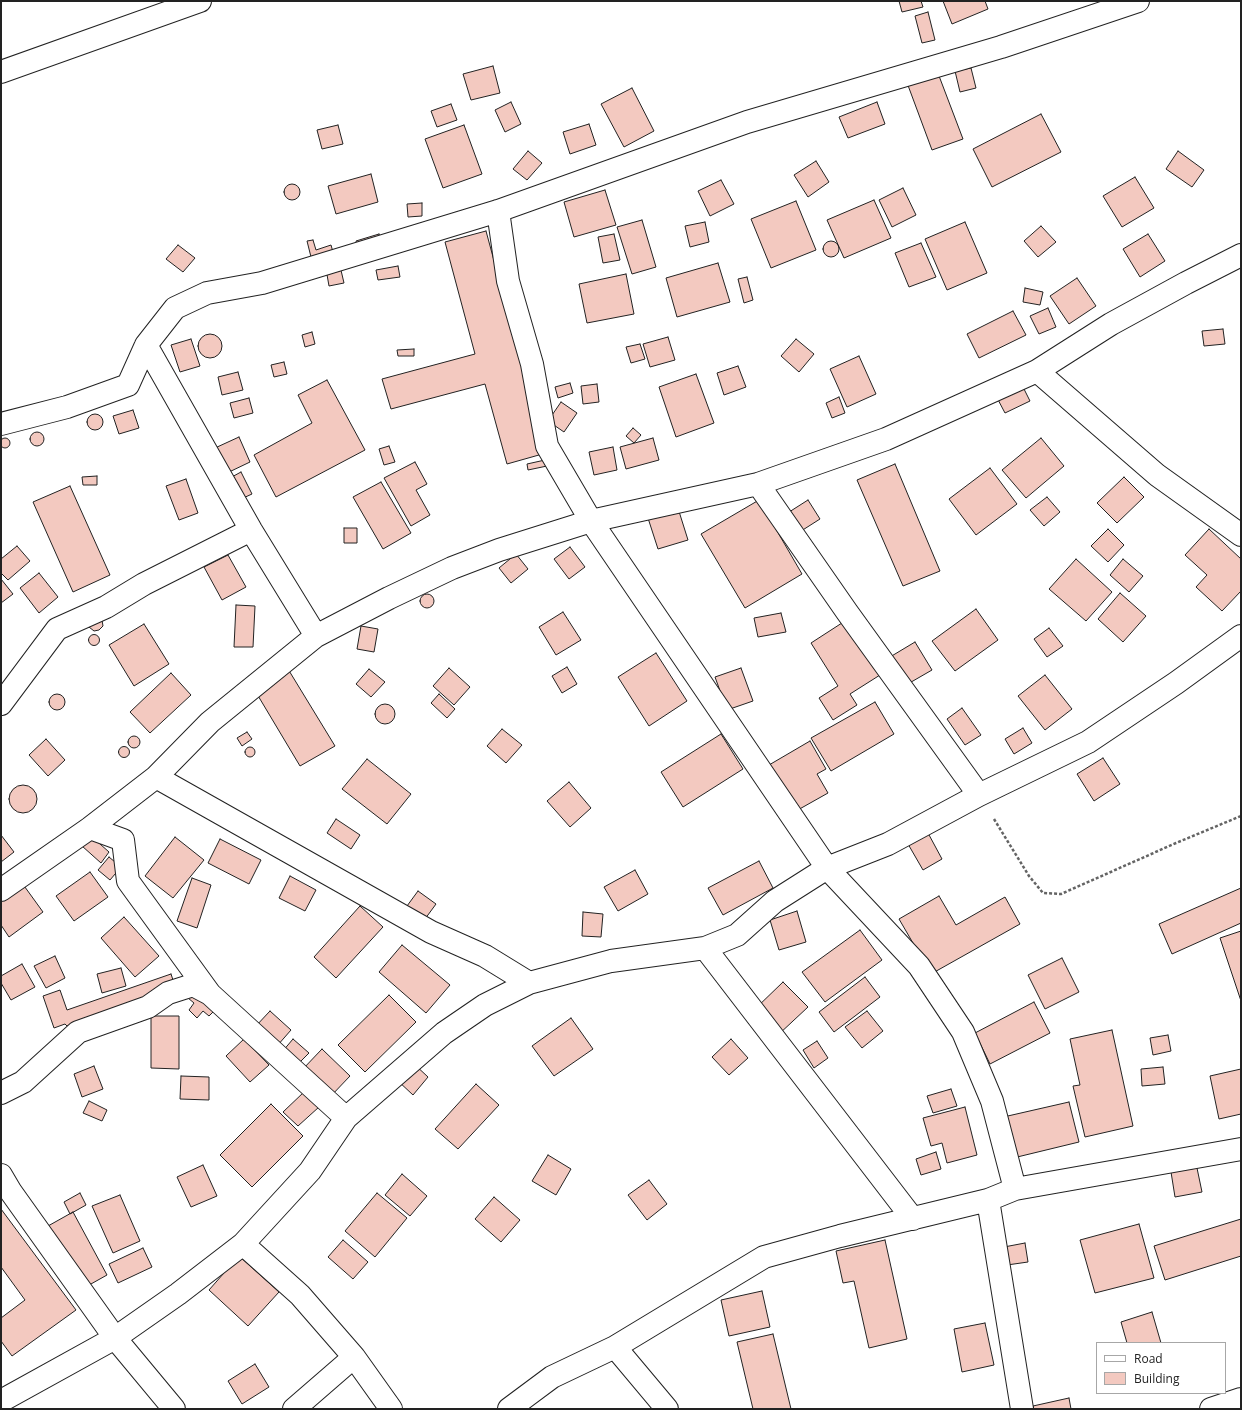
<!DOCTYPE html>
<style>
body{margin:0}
#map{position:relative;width:1242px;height:1410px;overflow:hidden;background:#fff;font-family:"Open Sans",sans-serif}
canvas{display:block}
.frame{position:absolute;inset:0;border:2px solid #222;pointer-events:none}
.legend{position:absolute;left:1096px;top:1342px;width:130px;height:52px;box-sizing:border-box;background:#fff;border:1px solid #a7a7a7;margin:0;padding:5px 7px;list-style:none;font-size:12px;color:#222}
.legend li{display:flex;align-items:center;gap:8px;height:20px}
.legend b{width:20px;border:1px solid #a7a7a7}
</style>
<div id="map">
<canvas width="1242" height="1410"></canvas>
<div class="frame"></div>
<ul class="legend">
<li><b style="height:5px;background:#fff"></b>Road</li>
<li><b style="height:11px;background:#f3c9c0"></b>Building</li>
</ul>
</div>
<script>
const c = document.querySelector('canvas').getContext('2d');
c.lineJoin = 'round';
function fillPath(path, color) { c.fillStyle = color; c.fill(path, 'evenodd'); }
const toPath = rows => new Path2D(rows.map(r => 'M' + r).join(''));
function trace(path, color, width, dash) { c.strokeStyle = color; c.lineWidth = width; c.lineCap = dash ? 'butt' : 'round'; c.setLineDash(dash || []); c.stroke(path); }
const building = toPath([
 [899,1,921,1,923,7,902,12,899,1],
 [943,1,985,1,988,9,952,24,943,1],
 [928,12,935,40,922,43,915,16,928,12],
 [493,66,500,93,471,100,463,74,493,66],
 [936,68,963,139,932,150,906,80,936,68],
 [971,68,976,88,960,92,955,71,971,68],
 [632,88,654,131,624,147,601,104,632,88],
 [511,102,521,124,505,132,495,110,511,102],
 [877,102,885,124,848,138,839,117,877,102],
 [451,104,457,120,437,127,431,111,451,104],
 [1041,114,1061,152,992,187,973,149,1041,114],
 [589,124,596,145,570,154,563,132,589,124],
 [338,125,343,144,322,149,317,130,338,125],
 [464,125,482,174,443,188,425,139,464,125],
 [528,151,542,163,527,180,513,169,528,151],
 [1178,151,1204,170,1192,187,1166,169,1178,151],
 [816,161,829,182,808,197,794,175,816,161],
 [371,174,378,202,336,214,328,186,371,174],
 [1135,177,1154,208,1122,227,1103,196,1135,177],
 [721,180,734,204,710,216,698,191,721,180],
 '284 192a8 8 0 1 1 16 0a8 8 0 1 1-16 0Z',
 [903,188,916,215,892,227,879,200,903,188],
 [605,190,616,225,574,237,564,202,605,190],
 [874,200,891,238,844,258,827,220,874,200],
 [796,201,816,250,771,268,751,219,796,201],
 [422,203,422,216,408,217,407,204,422,203],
 [642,220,656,267,632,274,617,227,642,220],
 [705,222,709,242,690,247,685,226,705,222],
 [965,222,987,273,947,290,925,239,965,222],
 [1041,226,1056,242,1038,257,1024,241,1041,226],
 [486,231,546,453,507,464,485,384,391,409,382,379,475,354,445,242,486,231],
 [379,234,382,242,358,250,356,241,379,234],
 [614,234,620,260,603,263,598,237,614,234],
 [1148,234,1165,261,1140,277,1123,249,1148,234],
 [313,240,316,250,331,245,333,252,311,257,307,241,313,240],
 '823 249a8 8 0 1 1 16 0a8 8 0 1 1-16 0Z',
 [921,243,936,277,909,287,895,253,921,243],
 [178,245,195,258,183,272,166,259,178,245],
 [718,263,730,302,677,317,666,278,718,263],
 [340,266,344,283,329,286,326,269,340,266],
 [398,266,400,277,378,280,376,270,398,266],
 [626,274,634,314,587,323,579,284,626,274],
 [747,277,753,300,744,303,738,279,747,277],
 [1077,278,1096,306,1069,324,1050,296,1077,278],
 [1025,288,1043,292,1040,305,1023,302,1025,288],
 [1048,308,1056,327,1039,334,1030,316,1048,308],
 [1013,311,1026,335,979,358,967,334,1013,311],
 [1223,329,1225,344,1204,346,1202,331,1223,329],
 [312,332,315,344,305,347,302,335,312,332],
 '198 346a12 12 0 1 1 24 0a12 12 0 1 1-24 0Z',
 [668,337,675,360,650,367,643,344,668,337],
 [191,339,200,366,180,372,171,345,191,339],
 [796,339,814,354,799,372,781,356,796,339],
 [640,344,645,359,631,363,626,347,640,344],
 [414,349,414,356,398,356,397,350,414,349],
 [859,356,876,394,847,407,830,369,859,356],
 [284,362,287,374,274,377,271,365,284,362],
 [738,366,746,387,724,395,717,373,738,366],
 [238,372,243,390,222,395,218,377,238,372],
 [696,374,714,423,676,437,659,387,696,374],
 [327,380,365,450,276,497,254,455,312,423,298,395,327,380],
 [1020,381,1030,401,1005,413,995,394,1020,381],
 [570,383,573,393,558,398,555,387,570,383],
 [597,384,599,402,583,404,581,386,597,384],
 [839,397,845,413,832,418,826,403,839,397],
 [249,398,253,413,234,418,230,403,249,398],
 [561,402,577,413,564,432,548,421,561,402],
 [133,410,139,428,119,434,113,416,133,410],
 '87 422a8 8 0 1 1 16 0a8 8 0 1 1-16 0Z',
 [633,428,641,435,634,443,626,436,633,428],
 '30 439a7 7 0 1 1 14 0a7 7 0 1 1-14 0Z',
 [239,437,250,462,227,473,215,448,239,437],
 [653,438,659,460,626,469,620,447,653,438],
 [1041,438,1064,466,1026,498,1002,470,1041,438],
 '0 443a5 5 0 1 1 10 0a5 5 0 1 1-10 0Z',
 [389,446,395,462,384,465,379,449,389,446],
 [613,447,617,470,594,475,589,452,613,447],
 [545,460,547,466,528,470,527,464,545,460],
 [415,462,427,484,416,490,430,515,411,526,384,478,415,462],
 [895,464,940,571,903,586,857,480,895,464],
 [990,468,1017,504,976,535,949,499,990,468],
 [241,472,252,494,241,499,230,478,241,472],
 [97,476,97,485,83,485,82,477,97,476],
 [1124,477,1144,497,1117,523,1097,503,1124,477],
 [186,479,198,513,179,520,166,486,186,479],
 [381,482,411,533,383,549,353,497,381,482],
 [70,486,110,575,73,592,33,502,70,486],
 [1047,497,1060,512,1044,526,1030,510,1047,497],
 [759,500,802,574,745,608,701,534,759,500],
 [808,500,820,519,798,533,786,514,808,500],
 [677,505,688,540,658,549,647,515,677,505],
 [344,528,357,528,357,543,344,543,344,528],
 [1108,529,1124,545,1108,562,1091,546,1108,529],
 [1209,529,1241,559,1241,591,1222,611,1196,587,1207,575,1185,555,1209,529],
 [17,546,30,561,8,580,1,573,1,559,17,546],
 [570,547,585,567,569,579,554,559,570,547],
 [516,554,528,569,511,583,499,568,516,554],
 [228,555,246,587,222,600,204,567,228,555],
 [1076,559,1112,592,1086,621,1049,589,1076,559],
 [1123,559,1143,576,1129,592,1110,575,1123,559],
 [39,573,58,597,39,613,20,588,39,573],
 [1,579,13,594,1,603,1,579],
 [1120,593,1146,616,1123,642,1098,619,1120,593],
 '420 601a7 7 0 1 1 14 0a7 7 0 1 1-14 0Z',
 [236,605,255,606,253,647,234,647,236,605],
 [976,609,998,640,955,671,932,641,976,609],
 [563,612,581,640,556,655,539,627,563,612],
 [781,613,786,632,758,637,754,618,781,613],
 [102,620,103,626,99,630,94,631,89,627,89,622,102,620],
 [845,621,880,675,850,694,857,705,833,720,819,698,838,686,811,643,845,621],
 [144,624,169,664,134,686,109,645,144,624],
 [361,626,378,629,374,652,357,649,361,626],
 [1049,628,1063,646,1047,657,1034,639,1049,628],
 '88.5 640a5.5 5.5 0 1 1 11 0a5.5 5.5 0 1 1-11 0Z',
 [915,642,932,670,906,685,890,657,915,642],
 [656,653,687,701,649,726,618,677,656,653],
 [567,667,577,684,562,693,552,676,567,667],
 [449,668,470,687,454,705,433,686,449,668],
 [741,668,753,701,727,710,715,677,741,668],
 [288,669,335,746,300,766,254,689,288,669],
 [369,669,385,682,371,697,356,684,369,669],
 [171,673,191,695,150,733,130,712,171,673],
 [1045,675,1072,709,1045,730,1018,696,1045,675],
 [439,694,455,709,447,718,431,703,439,694],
 '49 702a8 8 0 1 1 16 0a8 8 0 1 1-16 0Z',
 [875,702,894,734,831,771,811,738,875,702],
 '375 714a10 10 0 1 1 20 0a10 10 0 1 1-20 0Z',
 [962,708,981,735,965,745,947,719,962,708],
 [1023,728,1032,743,1014,754,1005,739,1023,728],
 [502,729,522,745,506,763,487,746,502,729],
 [247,732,252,739,242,746,237,738,247,732],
 [721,734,743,769,683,807,661,772,721,734],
 '128 742a6 6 0 1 1 12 0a6 6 0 1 1-12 0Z',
 [46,739,65,760,48,776,29,755,46,739],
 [810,741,826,769,817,774,828,793,796,811,769,765,810,741],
 '118.5 752a5.5 5.5 0 1 1 11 0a5.5 5.5 0 1 1-11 0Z',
 '245 752a5 5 0 1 1 10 0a5 5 0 1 1-10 0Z',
 [1103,758,1120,784,1094,801,1077,774,1103,758],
 [367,759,411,794,387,824,342,789,367,759],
 [569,782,591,808,570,827,547,801,569,782],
 '9 799a14 14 0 1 1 28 0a14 14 0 1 1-28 0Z',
 [336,819,360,835,351,849,327,833,336,819],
 [928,833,942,859,923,870,908,844,928,833],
 [1,835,14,852,1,862,1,835],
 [91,836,109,852,101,863,82,846,91,836],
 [175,837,204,860,173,898,145,876,175,837],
 [220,839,261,860,249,884,208,863,220,839],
 [109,857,121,867,110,880,98,870,109,857],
 [759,861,773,888,723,915,708,888,759,861],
 [635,870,648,894,618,911,604,887,635,870],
 [90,872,108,897,74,921,56,896,90,872],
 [290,876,316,890,305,911,279,898,290,876],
 [192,878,211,885,197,928,177,921,192,878],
 [22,883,43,912,9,937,1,925,1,899,22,883],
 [1241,888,1241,923,1172,954,1159,924,1241,888],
 [418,891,436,904,425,919,407,906,418,891],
 [939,896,956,925,1005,897,1020,924,931,974,899,919,939,896],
 [360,906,383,927,336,978,314,957,360,906],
 [797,911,806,942,779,950,770,920,797,911],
 [583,912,603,914,601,937,582,936,583,912],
 [124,917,159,956,135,977,101,938,124,917],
 [860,930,882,960,825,1002,802,972,860,930],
 [1241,931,1241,1001,1220,938,1241,931],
 [402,945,450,985,426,1013,379,972,402,945],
 [55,956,65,978,46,988,34,966,55,956],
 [1062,958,1079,992,1045,1009,1028,975,1062,958],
 [22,964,35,987,11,1000,1,983,1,976,22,964],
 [121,968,126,986,102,993,97,974,121,968],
 [171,974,176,989,67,1026,65,1024,54,1028,43,996,60,990,67,1010,171,974],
 [865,977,880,997,834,1032,819,1012,865,977],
 [783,982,808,1007,778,1035,754,1010,783,982],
 [196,990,217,1008,209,1016,203,1011,197,1018,189,1010,194,1003,188,998,196,990],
 [389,995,416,1022,365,1072,338,1045,389,995],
 [1034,1002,1050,1033,990,1064,975,1033,1034,1002],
 [270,1011,291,1030,277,1046,255,1027,270,1011],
 [867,1011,883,1031,862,1048,845,1027,867,1011],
 [151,1016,179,1016,179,1069,151,1068,151,1016],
 [571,1018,593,1049,554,1076,532,1046,571,1018],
 [1112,1030,1133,1126,1085,1137,1073,1086,1080,1085,1070,1039,1112,1030],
 [1168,1035,1171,1051,1153,1055,1150,1038,1168,1035],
 [244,1039,269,1065,250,1082,226,1056,244,1039],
 [293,1039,309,1053,297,1065,282,1052,293,1039],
 [731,1039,748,1058,729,1075,712,1057,731,1039],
 [817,1041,828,1058,814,1068,803,1050,817,1041],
 [322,1049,350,1076,330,1097,302,1070,322,1049],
 [413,1063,428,1077,413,1095,397,1080,413,1063],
 [94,1066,103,1089,82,1097,74,1074,94,1066],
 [1163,1067,1165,1084,1142,1086,1141,1069,1163,1067],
 [1241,1069,1241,1114,1219,1119,1210,1076,1241,1069],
 [181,1076,209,1077,209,1100,180,1099,181,1076],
 [476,1084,499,1105,458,1149,435,1129,476,1084],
 [951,1089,957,1106,933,1113,927,1096,951,1089],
 [304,1092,319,1107,298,1126,283,1112,304,1092],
 [89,1101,107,1110,102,1121,83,1113,89,1101],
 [1069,1102,1079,1142,1009,1159,999,1118,1069,1102],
 [271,1104,303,1136,252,1187,220,1155,271,1104],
 [965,1107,977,1155,947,1163,942,1143,931,1146,923,1118,965,1107],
 [936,1152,941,1169,921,1175,916,1159,936,1152],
 [548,1155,571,1169,556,1195,532,1181,548,1155],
 [203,1165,217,1196,191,1207,177,1177,203,1165],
 [1197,1168,1202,1192,1175,1197,1171,1172,1197,1168],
 [402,1174,427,1196,410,1216,385,1195,402,1174],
 [649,1180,667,1204,647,1220,628,1195,649,1180],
 [80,1193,86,1205,70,1214,64,1202,80,1193],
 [377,1193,407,1218,375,1257,345,1231,377,1193],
 [120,1195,140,1241,113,1253,92,1206,120,1195],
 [494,1197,520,1220,501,1242,475,1219,494,1197],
 [1,1209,76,1310,12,1356,1,1341,1,1318,25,1300,1,1267,1,1209],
 [73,1212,107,1275,82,1289,48,1226,73,1212],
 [1241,1219,1241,1256,1165,1280,1154,1246,1241,1219],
 [1139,1224,1154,1278,1095,1293,1080,1240,1139,1224],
 [343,1240,368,1262,353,1279,328,1257,343,1240],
 [885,1240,907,1339,869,1348,854,1281,843,1283,836,1251,885,1240],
 [1025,1243,1028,1262,1007,1265,1004,1247,1025,1243],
 [143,1248,152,1267,118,1283,109,1264,143,1248],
 [239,1256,279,1292,248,1326,209,1290,239,1256],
 [762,1291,770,1327,729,1336,721,1300,762,1291],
 [1152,1312,1161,1343,1127,1343,1121,1322,1152,1312],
 [985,1323,994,1365,962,1372,954,1329,985,1323],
 [773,1334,791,1409,753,1409,737,1342,773,1334],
 [255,1364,269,1387,242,1404,228,1381,255,1364],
 [1069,1398,1071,1409,1034,1409,1033,1406,1069,1398]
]);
fillPath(building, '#f3c9c0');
trace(building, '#222', 1);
const street = toPath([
 [1,72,200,1],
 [498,211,508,281,532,364,547,446,591,521,827,868,919,966,963,1032,992,1101,1015,1189],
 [146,345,175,308,207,293,262,283,498,211,747,122,1001,47,1138,1],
 [1037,371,1157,475,1241,535],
 [1,424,67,407,128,385,146,345,251,530,316,636],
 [758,484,847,612,979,795],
 [1,704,57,629,106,607,144,584,251,530],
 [156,777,431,932,485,956,529,983],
 [90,828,123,840,128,881,210,994],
 [1,890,90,828,156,777,210,722,316,636,389,598,452,568,499,550,591,521,758,484,886,439,1037,371,1111,324,1186,283,1241,255],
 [705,948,913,1219],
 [1,1093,23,1082,78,1032,148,1007,168,993,193,985,210,994,346,1118],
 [1,1175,11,1192,115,1338,174,1409],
 [988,1200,1022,1409],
 [243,1244,300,1295,354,1357,391,1409],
 [615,1347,667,1409],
 [1,1401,115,1338,178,1294,243,1244,310,1171,346,1118,444,1033,485,1005,529,983,611,961,705,948,737,935,775,901,827,868,888,844,979,795,1088,742,1176,683,1241,636],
 [294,1409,354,1357],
 [509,1409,552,1377,615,1347,764,1257,840,1236,988,1200,1015,1189,1241,1149],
 [1211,1409,1241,1399]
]);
trace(street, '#222', 24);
trace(toPath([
 [994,819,1029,876,1043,893,1061,894,1176,843,1241,816]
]), '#646464', 2.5, [3, 2]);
trace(street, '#fff', 22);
</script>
